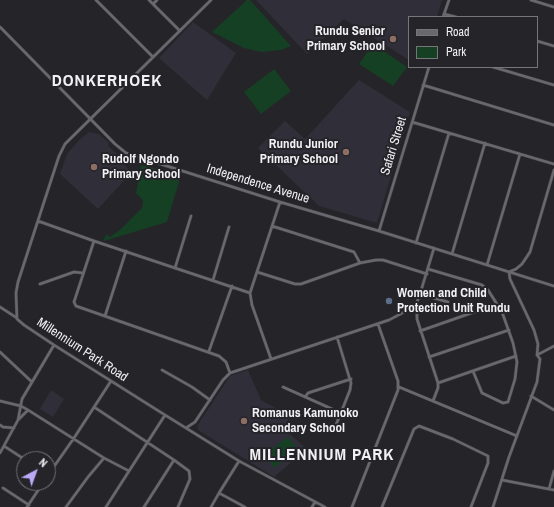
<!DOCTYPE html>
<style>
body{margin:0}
#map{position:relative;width:554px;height:507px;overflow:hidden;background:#242429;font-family:"Archivo Narrow",sans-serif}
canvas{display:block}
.legend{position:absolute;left:408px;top:16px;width:130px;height:52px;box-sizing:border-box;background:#242429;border:1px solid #76767a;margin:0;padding:5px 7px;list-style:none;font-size:12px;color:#f1f0f4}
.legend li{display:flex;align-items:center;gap:8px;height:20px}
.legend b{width:20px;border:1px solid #76767a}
.north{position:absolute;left:16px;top:451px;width:40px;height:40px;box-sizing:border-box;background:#242429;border:1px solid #76767a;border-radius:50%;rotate:41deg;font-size:11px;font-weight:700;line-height:16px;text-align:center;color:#f1f0f4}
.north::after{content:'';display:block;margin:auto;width:14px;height:18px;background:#baaaf6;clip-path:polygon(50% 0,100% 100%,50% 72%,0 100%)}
</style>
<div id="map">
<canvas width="554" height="507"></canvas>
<ul class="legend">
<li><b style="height:5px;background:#69686e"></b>Road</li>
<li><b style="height:11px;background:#164024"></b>Park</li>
</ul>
<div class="north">N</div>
</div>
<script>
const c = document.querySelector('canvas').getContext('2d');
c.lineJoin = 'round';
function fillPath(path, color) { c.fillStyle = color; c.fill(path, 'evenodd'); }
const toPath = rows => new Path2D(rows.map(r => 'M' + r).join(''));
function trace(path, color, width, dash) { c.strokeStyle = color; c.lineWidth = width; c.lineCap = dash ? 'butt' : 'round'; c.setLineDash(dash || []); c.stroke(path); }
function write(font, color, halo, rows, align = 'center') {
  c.font = font + ' "Archivo Narrow",sans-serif'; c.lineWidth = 4; c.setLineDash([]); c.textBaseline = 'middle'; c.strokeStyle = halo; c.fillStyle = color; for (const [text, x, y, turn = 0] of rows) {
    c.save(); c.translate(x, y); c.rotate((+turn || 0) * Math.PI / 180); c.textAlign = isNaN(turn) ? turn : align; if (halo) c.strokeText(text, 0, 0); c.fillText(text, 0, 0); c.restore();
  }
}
fillPath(toPath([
 [256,0,442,0,437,17,409,17,409,60,344,19,307,54],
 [193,22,236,53,207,100,159,58],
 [359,80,410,112,377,223,319,206,258,148,285,121,305,139],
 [89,132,99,134,109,143,108,146,122,158,121,162,132,172,98,209,60,174,67,154,79,140],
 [248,370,261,400,291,416,283,428,307,449,274,477,198,430,197,426,230,376],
 [51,390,64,399,53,417,40,409]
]), '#302e38');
fillPath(toPath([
 [247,0,250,0,291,46,281,50,261,52,244,48,212,32],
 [373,44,407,67,393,86,359,64],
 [274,69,291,91,261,114,244,92],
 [141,165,181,175,167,222,104,241,103,240,107,234,110,237,121,229,142,208,143,200,136,193],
 [288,437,298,450,274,468,265,454]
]), '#164024');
const minor = toPath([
 [96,0,153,57],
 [149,0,180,31],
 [211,0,65,144,59,156,18,282,16,293,17,319,24,325,54,345,165,415,239,461,325,507],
 [531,0,554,7],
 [153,4,157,0],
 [444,14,456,17],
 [443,17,449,0],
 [0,27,115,144,126,153,280,202,379,231,554,286],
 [537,41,554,46],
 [493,67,554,85],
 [423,85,554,125],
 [412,122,554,164],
 [38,221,94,241,250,293],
 [272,226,354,252,360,263],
 [379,231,429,67],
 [94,241,74,302,76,306,219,356,226,362,230,373],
 [416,243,449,133],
 [452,254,485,143],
 [487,265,520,154],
 [175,268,191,216],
 [428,269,482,285,488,290,502,312,513,343,517,362,515,379,508,402,503,403,482,393,473,371],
 [257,272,295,284,301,284,360,263,376,260,383,260,427,274],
 [213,280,229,227],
 [40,284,74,272,83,273],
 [420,294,448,302],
 [417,303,417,319,438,383,438,388,433,401],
 [0,307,17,318],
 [105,316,126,251],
 [420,331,497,304],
 [209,351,232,286],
 [0,352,32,382],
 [537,355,554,346],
 [429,357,509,330],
 [271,359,252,305,250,293,280,202],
 [162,370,192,387,210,400],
 [438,383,516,356],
 [283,387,341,413],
 [399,387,517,436],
 [531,396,554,410],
 [305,397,308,393,351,379],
 [0,401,21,406,28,410,104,458,129,471],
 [94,407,174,460,189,471,190,479,178,507],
 [18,420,22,399,54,345],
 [0,425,3,427,14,428],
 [336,425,350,390,351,383,337,337],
 [186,428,195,422,223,380,230,373,389,320,412,308,417,302,420,294,434,248],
 [4,446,24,459],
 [0,453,18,420,28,410],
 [48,475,74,438,111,381],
 [502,480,554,490],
 [3,488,29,505],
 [549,489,554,471],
 [219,493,245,507],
 [27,507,43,483],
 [66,507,88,477,104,458],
 [106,507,165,415],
 [144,507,174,460],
 [211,507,219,493,239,461],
 [312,507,315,502],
 [352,507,398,390,398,381,378,324],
 [382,507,414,429,419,426,453,439,488,456,488,463,471,507],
 [493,507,509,457,537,382,540,359,537,355,538,344,534,330,510,279,509,272,516,269,522,264,530,252,554,170]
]);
trace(minor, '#403f43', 3.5);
trace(minor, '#69686e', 2.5);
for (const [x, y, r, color] of [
 [393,39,4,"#8d6e63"],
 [346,152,4,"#8d6e63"],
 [94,167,4,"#8d6e63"],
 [389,301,4,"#5c6f8a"],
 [244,421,4,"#8d6e63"]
]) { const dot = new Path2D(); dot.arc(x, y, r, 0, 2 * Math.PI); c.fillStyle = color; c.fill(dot); trace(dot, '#242429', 1.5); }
write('bold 13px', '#f1f0f4', '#242429', [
 ["Rundu Senior",385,32,"right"],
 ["Primary School",385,47,"right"],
 ["Rundu Junior",338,145,"right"],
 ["Primary School",338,160,"right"],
 ["Rudolf Ngondo",102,160],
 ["Primary School",102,175],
 ["Women and Child",397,294],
 ["Protection Unit Rundu",397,309],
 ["Romanus Kamunoko",252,414],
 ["Secondary School",252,429]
], 'left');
write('13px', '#f1f0f4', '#242429', [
 ["Safari Street",394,146,-73],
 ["Independence Avenue",258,184,17],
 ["Millennium Park Road",82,350,33]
]);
c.letterSpacing = '1px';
write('bold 17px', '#f1f0f4', '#242429', [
 ["DONKERHOEK",107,81],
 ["MILLENNIUM PARK",322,455]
]);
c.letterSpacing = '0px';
</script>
